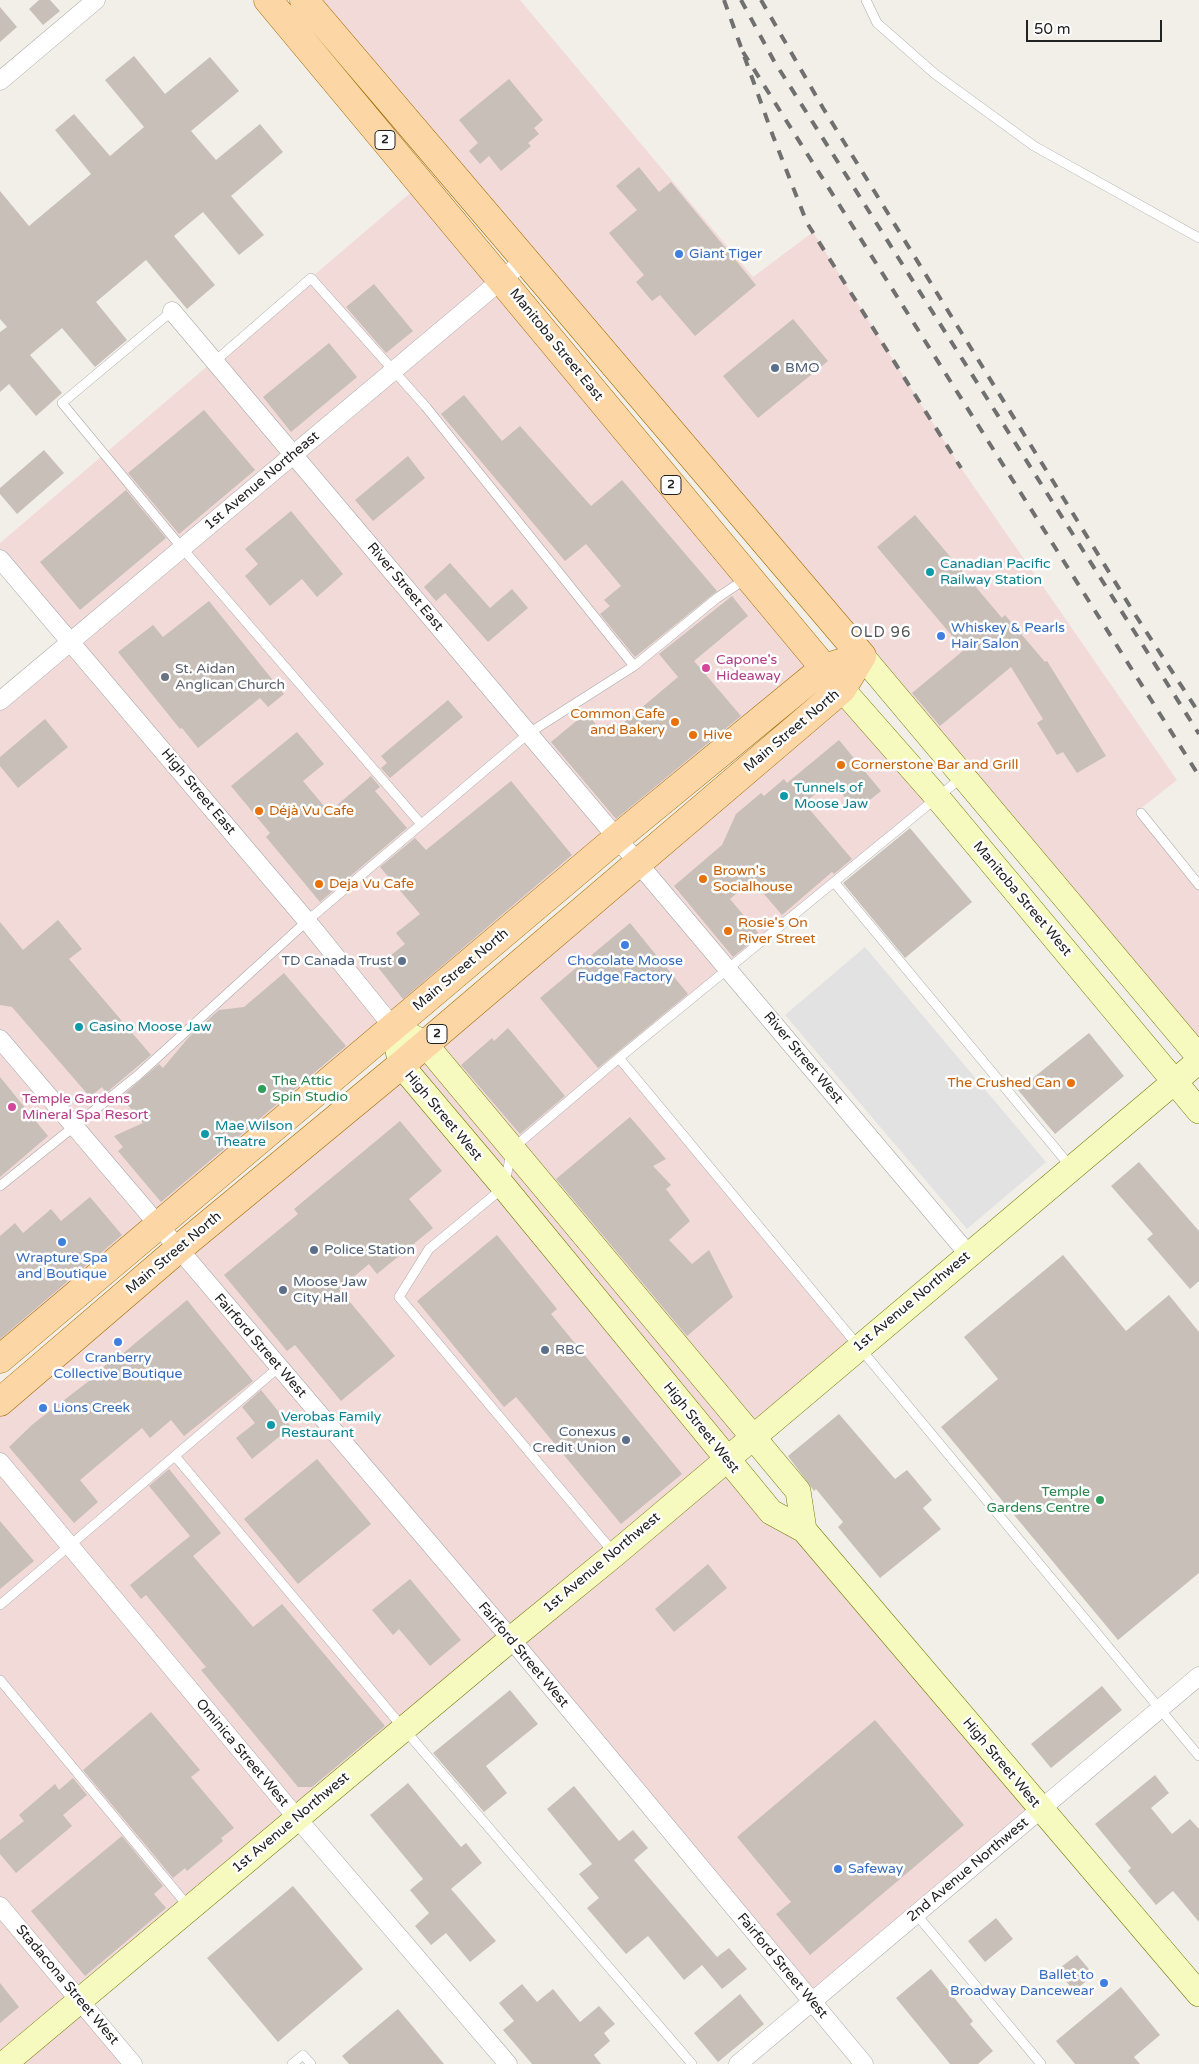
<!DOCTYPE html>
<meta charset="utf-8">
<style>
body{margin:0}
#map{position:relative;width:1199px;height:2064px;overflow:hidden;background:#f2efe9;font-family:"Varela Round",sans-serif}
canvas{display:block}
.scale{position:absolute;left:1026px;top:20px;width:136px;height:22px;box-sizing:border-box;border:2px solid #222;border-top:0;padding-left:6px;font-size:15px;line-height:18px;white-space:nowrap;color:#222;-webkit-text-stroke:4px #fff;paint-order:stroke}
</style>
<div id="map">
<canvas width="1199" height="2064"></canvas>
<div class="scale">50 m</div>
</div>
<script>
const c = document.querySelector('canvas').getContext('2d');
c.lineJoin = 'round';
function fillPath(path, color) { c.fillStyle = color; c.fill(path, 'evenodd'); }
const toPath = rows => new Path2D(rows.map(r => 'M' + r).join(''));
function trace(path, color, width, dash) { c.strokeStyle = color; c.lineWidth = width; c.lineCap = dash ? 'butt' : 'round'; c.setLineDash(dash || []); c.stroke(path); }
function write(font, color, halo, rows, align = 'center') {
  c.font = font + ' "Varela Round",sans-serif'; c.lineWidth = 5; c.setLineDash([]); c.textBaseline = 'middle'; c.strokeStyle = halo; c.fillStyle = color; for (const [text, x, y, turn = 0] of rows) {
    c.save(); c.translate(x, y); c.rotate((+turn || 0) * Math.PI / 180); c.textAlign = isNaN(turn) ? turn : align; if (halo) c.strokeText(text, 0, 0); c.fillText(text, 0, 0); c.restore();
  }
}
fillPath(toPath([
 [321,0,520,0,753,277,813,232,961,468,1177,780,1139,810,1199,884,1199,1057],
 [422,183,824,668,0,1359,0,701,70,642,0,559,0,543],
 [842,689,937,797,619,1058,859,1347,727,1458,1040,1809,812,2002,510,1639,80,2000,133,2064,0,2064,0,1402]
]), '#f2dad9');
fillPath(toPath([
 [865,947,1046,1162,967,1229,785,1015]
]), '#e2e2e2');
fillPath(toPath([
 [39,0,50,0,60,11,43,25,29,9],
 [0,7,17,27,0,42],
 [134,56,165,94,210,57,239,91,191,131,216,160,260,124,283,152,231,196,264,235,239,255,203,212,174,236,215,285,187,309,146,260,96,302,127,340,95,367,62,328,30,355,62,393,36,416,9,384,0,392,0,332,7,327,0,319,0,191,29,226,91,174,55,130,74,114,110,156,144,127,105,80],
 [509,79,543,120,534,128,539,134,528,143,531,146,501,171,489,156,480,164,469,151,478,143,459,120],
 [639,167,659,192,671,182,756,285,695,336,660,295,652,301,636,282,644,275,609,233,637,210,616,186],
 [374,284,413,331,386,353,346,307],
 [793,319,828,361,758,418,723,376],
 [329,343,357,377,291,432,263,397],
 [464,395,502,441,520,426,591,506,622,480,717,591,635,657,600,614,610,606,604,600,621,586,586,544,565,561,441,414],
 [204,410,255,470,179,534,128,473],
 [44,450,64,473,17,514,0,494,0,488],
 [408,456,425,478,373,521,355,500],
 [126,490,166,538,80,610,40,562],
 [291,511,343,574,317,597,302,579,270,606,245,576,258,564,245,549],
 [915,515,1002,618,1005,615,1045,662,1047,661,1106,756,1077,773,1063,752,1057,755,1037,723,1043,719,1011,667,940,726,912,693,964,650,877,547],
 [450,563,490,608,512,589,528,608,488,642,445,593,436,601,424,587],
 [732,596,748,616,694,661,741,716,616,819,551,742,586,713,601,730,608,724,614,731,678,677,659,654],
 [209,601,284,694,268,707,260,698,198,748,182,728,180,729,118,652,153,625,163,637],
 [448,700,463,717,390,778,381,768,387,763,381,756],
 [45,719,68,747,18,788,0,766,0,757],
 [297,732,324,764,303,781,329,812,371,776,380,787,375,791,407,828,320,902,266,837,270,833,231,786],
 [839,740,881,791,856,811,832,781,804,803,852,859,834,874,832,872,782,915,752,880,730,899,760,935,733,957,674,886,722,845,736,814,761,793,764,796,784,779,787,783],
 [511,781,572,855,403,999,377,966,405,944,396,933,420,914,380,867,415,838,426,850],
 [910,828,972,902,905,958,843,883],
 [58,920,82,949,69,959,151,1055,106,1093,102,1087,90,1097,12,1007,0,1005,0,922,23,950],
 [630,923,688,994,598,1068,540,998],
 [284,973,346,1046,161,1202,118,1151,123,1147,114,1136,143,1123,121,1097,159,1064,163,1068,189,1037,219,1010,244,1007],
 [508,1028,565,1096,520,1134,461,1065,492,1038,494,1041],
 [1089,1033,1124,1076,1055,1134,1018,1090],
 [0,1077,48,1136,0,1177],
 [630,1117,666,1159,653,1166,671,1185,666,1189,690,1221,669,1240,692,1264,709,1250,733,1297,687,1336,556,1179],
 [400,1121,442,1171,409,1199,433,1228,377,1274,369,1264,339,1289,395,1356,341,1401,295,1345,287,1351,224,1275,298,1214,294,1209],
 [1139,1162,1199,1231,1199,1281,1190,1289,1147,1239,1153,1234,1111,1186],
 [90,1197,122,1235,0,1339,0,1236,15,1223,23,1233,51,1209,61,1221],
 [497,1235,557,1309,551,1314,682,1474,621,1524,516,1397,504,1407,417,1301],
 [1063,1255,1126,1331,1169,1295,1199,1332,1199,1573,1118,1640,941,1427,998,1379,964,1337],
 [187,1300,253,1381,184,1436,171,1420,150,1438,142,1428,80,1480,98,1502,74,1523,9,1447,33,1424,98,1374,112,1357,115,1360],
 [261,1390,291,1427,252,1459,236,1438,255,1423,242,1407],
 [839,1414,895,1479,907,1470,932,1500,923,1508,941,1529,880,1578,838,1527,843,1522,816,1489,814,1491,788,1456],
 [317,1459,371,1524,298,1584,244,1519],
 [169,1469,221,1533,193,1556,253,1627,282,1604,385,1726,312,1787,298,1787,201,1670,206,1667,146,1595,141,1599,130,1585,190,1536,149,1486],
 [0,1521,34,1561,0,1589],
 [708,1564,727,1588,674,1632,655,1609],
 [410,1579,461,1640,430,1666,399,1629,393,1635,372,1610],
 [1102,1686,1122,1710,1051,1768,1031,1744],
 [510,1690,538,1724,486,1766,507,1793,484,1812,433,1753],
 [151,1712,200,1770,191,1777,234,1828,221,1838,223,1841,187,1871,185,1868,173,1878,83,1770],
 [875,1720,964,1825,810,1955,776,1914,791,1902,737,1837],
 [1155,1775,1169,1793,1151,1808,1172,1834,1190,1819,1199,1829,1199,1922,1173,1891,1156,1905,1128,1871,1131,1868,1095,1824],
 [73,1778,87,1795,63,1815,72,1826,16,1873,0,1854,0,1840,24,1821,19,1815,55,1784,59,1790],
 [408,1783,461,1847,466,1843,482,1863,451,1889,496,1941,470,1962,446,1933,431,1945,415,1926,429,1913,410,1890,423,1879,370,1815],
 [574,1786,619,1841,633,1830,648,1848,634,1860,717,1957,729,1948,747,1969,722,1989,702,1965,684,1980,648,1936,626,1954,587,1908,599,1898,579,1874,592,1864,547,1809],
 [122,1836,163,1886,154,1894,166,1908,85,1976,31,1911],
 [293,1886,363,1969,278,2042,207,1958],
 [996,1918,1013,1939,985,1962,968,1941],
 [1077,1955,1094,1975,1074,1991,1057,1970],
 [931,1969,973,2021,970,2024,993,2051,978,2064,950,2064,896,1998],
 [0,1983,19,2007,0,2023],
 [522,1984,537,2002,553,1989,580,2022,599,2006,615,2024,604,2033,610,2041,594,2055,601,2064,532,2064,503,2030,514,2021,499,2003],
 [1121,1987,1160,2035,1134,2057,1140,2064,1075,2064,1056,2041],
 [740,1994,764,2024,718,2062,694,2033],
 [398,2009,444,2064,349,2064,342,2056]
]), '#c7bfb8');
const lane = toPath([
 [866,0,877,23,935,74,1034,146,1199,238],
 [172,311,62,403,182,548,421,824],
 [214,362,311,278,426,407,634,666],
 [1141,813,1199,885],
 [834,882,1070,1166],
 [619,1058,1199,1756],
 [0,1186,137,1076,307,921,529,733,634,666,717,598,747,578],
 [175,1456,404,1729,692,2064],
 [614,1553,399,1297,429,1249,504,1187,512,1149,619,1058,961,778],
 [0,1605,279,1367],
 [0,1680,188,1906],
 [916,1914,1041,2064],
 [292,2064,303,2055,311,2064]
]);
const street = toPath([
 [0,81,96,0],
 [172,311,969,1255],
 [0,559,307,921,393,1027],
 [0,701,524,261],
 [0,1039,511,1639,864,2064],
 [0,1462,297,1818,508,2064],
 [0,1906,133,2064],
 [738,2064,1199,1676]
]);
const secondary = toPath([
 [862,656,1199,1057],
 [842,689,937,797,1199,1111],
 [393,1027,401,1065,504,1187,771,1512,804,1530,1199,1994],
 [409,1035,425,1044,798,1491,804,1530],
 [4,2064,511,1639,615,1554,1199,1061]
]);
const primary = toPath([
 [268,0,835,681],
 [304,0,862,656],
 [0,1359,617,838,824,668,862,656],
 [0,1402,177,1250,401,1065,842,689,862,656]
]);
trace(lane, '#a9a9a9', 10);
trace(street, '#a9a9a9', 19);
trace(secondary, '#707d05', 26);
trace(primary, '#a06b00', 29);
trace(lane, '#fff', 9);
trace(street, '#fff', 18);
trace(secondary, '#f7fabf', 25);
trace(primary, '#fcd6a4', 28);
trace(toPath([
 [724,0,773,136,807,223,961,468],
 [741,0,774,61,1199,734],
 [761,0,823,108,1136,616,1199,713],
 [743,52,1199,776]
]), '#707070', 4, [10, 10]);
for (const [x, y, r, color] of [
 [679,254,5,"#3f7fe0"],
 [775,368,5,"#5c6f8a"],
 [930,572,5,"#0f9aa8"],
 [941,636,5,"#3f7fe0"],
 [706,668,5,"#d1479c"],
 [165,677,5,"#6b7280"],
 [675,722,5,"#e8710a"],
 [693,735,5,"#e8710a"],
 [841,765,5,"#e8710a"],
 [784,796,5,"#0f9aa8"],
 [259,811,5,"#e8710a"],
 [703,879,5,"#e8710a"],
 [319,884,5,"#e8710a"],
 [728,931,5,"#e8710a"],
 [625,945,5,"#3f7fe0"],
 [402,961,5,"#5c6f8a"],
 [79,1027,5,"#0f9aa8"],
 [1071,1083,5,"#e8710a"],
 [262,1089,5,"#2e9e5b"],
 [12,1107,5,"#d1479c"],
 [205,1134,5,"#0f9aa8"],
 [62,1242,5,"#3f7fe0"],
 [314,1250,5,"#5c6f8a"],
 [283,1290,5,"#5c6f8a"],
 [118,1342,5,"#3f7fe0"],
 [545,1350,5,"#5c6f8a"],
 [43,1408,5,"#3f7fe0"],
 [271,1425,5,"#0f9aa8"],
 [626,1440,5,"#5c6f8a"],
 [1100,1500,5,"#2e9e5b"],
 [838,1869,5,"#3f7fe0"],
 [1104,1983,5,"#3f7fe0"]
]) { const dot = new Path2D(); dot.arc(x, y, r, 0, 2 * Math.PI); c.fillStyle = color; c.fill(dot); trace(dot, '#fff', 2); }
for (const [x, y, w] of [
 [385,140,20],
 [671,485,20],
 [437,1034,20]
]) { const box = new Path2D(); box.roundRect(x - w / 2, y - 9.5, w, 19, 4); c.fillStyle = '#fff'; c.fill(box); trace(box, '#222', 1); }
write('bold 12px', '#222', null, [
 ["2",385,140],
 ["2",671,485],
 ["2",437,1034]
]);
write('14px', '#366cbe', '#fff', [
 ["Giant Tiger",689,254],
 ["Whiskey & Pearls",951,628],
 ["Hair Salon",951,644],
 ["Chocolate Moose",625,961,"center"],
 ["Fudge Factory",625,977,"center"],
 ["Wrapture Spa",62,1258,"center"],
 ["and Boutique",62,1274,"center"],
 ["Cranberry",118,1358,"center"],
 ["Collective Boutique",118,1374,"center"],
 ["Lions Creek",53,1408],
 ["Safeway",848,1869],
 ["Ballet to",1094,1975,"right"],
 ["Broadway Dancewear",1094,1991,"right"]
], 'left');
write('14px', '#222', '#fff', [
 ["Manitoba Street East",556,345,51],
 ["1st Avenue Northeast",262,481,-40],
 ["River Street East",405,587,50],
 ["Main Street North",792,731,-40],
 ["High Street East",198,792,50],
 ["Manitoba Street West",1022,899,50],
 ["Main Street North",461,970,-40],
 ["River Street West",803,1058,50],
 ["High Street West",443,1116,50],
 ["Main Street North",174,1253,-40],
 ["1st Avenue Northwest",912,1302,-40],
 ["Fairford Street West",260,1346,49],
 ["High Street West",701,1428,51],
 ["1st Avenue Northwest",602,1563,-40],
 ["Fairford Street West",523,1655,50],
 ["Ominica Street West",242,1753,50],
 ["High Street West",1001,1763,50],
 ["1st Avenue Northwest",291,1823,-40],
 ["2nd Avenue Northwest",968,1870,-40],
 ["Fairford Street West",782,1966,50],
 ["Stadacona Street West",67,1985,50]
]);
write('14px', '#4e5e75', '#fff', [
 ["BMO",785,368],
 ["TD Canada Trust",392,961,"right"],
 ["Police Station",324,1250],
 ["Moose Jaw",293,1282],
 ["City Hall",293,1298],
 ["RBC",555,1350],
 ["Conexus",616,1432,"right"],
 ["Credit Union",616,1448,"right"]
], 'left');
write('14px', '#0d838f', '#fff', [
 ["Canadian Pacific",940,564],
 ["Railway Station",940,580],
 ["Tunnels of",794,788],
 ["Moose Jaw",794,804],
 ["Casino Moose Jaw",89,1027],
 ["Mae Wilson",215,1126],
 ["Theatre",215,1142],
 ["Verobas Family",281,1417],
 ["Restaurant",281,1433]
], 'left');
write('14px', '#b23c85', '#fff', [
 ["Capone's",716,660],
 ["Hideaway",716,676],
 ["Temple Gardens",22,1099],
 ["Mineral Spa Resort",22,1115]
], 'left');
write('14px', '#5b616d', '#fff', [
 ["St. Aidan",175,669],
 ["Anglican Church",175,685]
], 'left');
write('14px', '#c56008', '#fff', [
 ["Common Cafe",665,714,"right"],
 ["and Bakery",665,730,"right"],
 ["Hive",703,735],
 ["Cornerstone Bar and Grill",851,765],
 ["Déjà Vu Cafe",269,811],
 ["Brown's",713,871],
 ["Socialhouse",713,887],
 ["Deja Vu Cafe",329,884],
 ["Rosie's On",738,923],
 ["River Street",738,939],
 ["The Crushed Can",1061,1083,"right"]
], 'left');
write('14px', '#27864d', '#fff', [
 ["The Attic",272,1081],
 ["Spin Studio",272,1097],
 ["Temple",1090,1492,"right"],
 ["Gardens Centre",1090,1508,"right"]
], 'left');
c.letterSpacing = '1px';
write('15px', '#555', '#fff', [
 ["OLD 96",881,633]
]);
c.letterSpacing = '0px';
</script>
